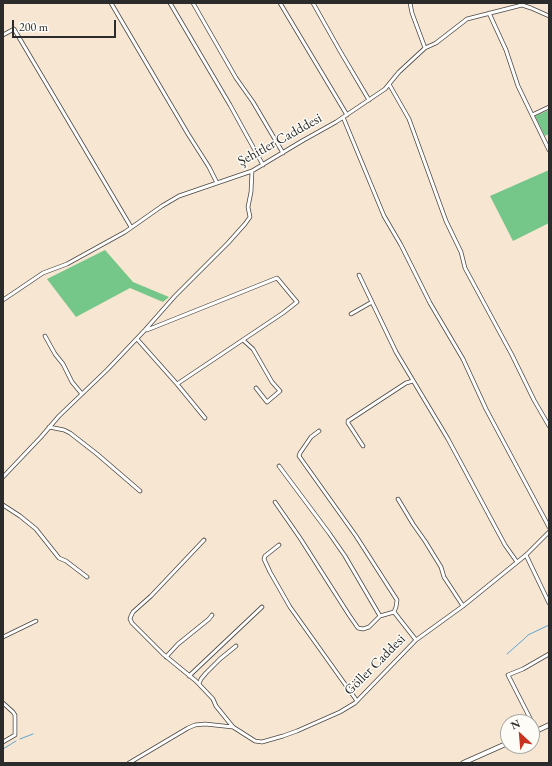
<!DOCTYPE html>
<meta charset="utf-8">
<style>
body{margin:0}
#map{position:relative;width:552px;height:766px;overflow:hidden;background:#f7e6d1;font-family:"EB Garamond",serif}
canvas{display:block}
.frame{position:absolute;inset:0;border:4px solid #2b2b2b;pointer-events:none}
.north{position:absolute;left:500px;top:714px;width:40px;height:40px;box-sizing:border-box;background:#fdfcf7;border:1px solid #a9a8a5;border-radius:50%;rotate:334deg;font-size:11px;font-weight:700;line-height:16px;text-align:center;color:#2b2b2b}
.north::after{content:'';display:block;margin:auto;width:14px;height:18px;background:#c8321e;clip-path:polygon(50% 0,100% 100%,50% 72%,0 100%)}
.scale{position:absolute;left:12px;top:20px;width:104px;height:18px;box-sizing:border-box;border:2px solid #2b2b2b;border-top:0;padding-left:5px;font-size:12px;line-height:14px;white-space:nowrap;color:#2b2b2b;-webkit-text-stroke:3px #fdfcf7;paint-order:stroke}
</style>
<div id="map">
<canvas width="552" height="766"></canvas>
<div class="frame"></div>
<div class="north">N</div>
<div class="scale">200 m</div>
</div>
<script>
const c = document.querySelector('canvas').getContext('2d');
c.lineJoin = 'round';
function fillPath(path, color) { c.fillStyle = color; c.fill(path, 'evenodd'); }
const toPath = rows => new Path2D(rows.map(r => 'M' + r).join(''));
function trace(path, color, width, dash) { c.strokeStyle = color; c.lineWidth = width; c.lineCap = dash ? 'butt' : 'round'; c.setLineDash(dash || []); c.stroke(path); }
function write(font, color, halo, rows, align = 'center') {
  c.font = font + ' "EB Garamond",serif'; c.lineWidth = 3; c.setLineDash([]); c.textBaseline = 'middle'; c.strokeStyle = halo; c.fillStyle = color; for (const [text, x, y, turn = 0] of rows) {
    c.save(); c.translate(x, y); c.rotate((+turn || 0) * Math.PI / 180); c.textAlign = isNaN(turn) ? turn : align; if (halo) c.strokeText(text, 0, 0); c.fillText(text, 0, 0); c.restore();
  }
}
fillPath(toPath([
 [549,110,549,134,545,136,535,116],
 [549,170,549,223,513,241,490,196],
 [105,250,133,282,169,297,163,302,130,288,76,317,47,279]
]), '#75c789');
trace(toPath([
 [507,654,524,639,528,635,549,625],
 [20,739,33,734],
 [3,749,16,741]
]), '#5ca5d3', 1);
const minor = toPath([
 [111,3,188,134,209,167,217,183],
 [170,3,230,105,263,165],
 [193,3,236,78,253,102,283,153],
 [280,3,347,115],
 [313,3,340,51,369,100],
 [410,3,412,13,425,48],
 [489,13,506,50,518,86,549,150],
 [3,35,14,29,131,227],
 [389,84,409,119,446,221,461,252,465,268,512,355,534,400,549,426],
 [532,115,549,107],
 [343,117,384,216,401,245,430,303,463,359,486,409,549,527],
 [359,275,396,352,448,439,505,545,517,562],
 [3,300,43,273,67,264,125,232,162,206,179,196,252,171,302,141,336,122,385,89,399,72,425,48,436,43,467,19,522,5,531,8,549,16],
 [351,314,372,302],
 [147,330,277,278,297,302,283,313,177,384],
 [45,336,55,354,63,364,72,382,82,394],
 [137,339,177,384,205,418],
 [243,340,253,349,272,382,280,391,267,402,256,388],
 [49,427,64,430,70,433,97,454,140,491],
 [319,431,311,437,300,453,299,456,356,536,397,600,396,607,394,612,416,640],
 [363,446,348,423,348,421,406,383,413,381],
 [279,466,329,533,345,556,380,616,394,612],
 [3,477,41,437,59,416,107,370,145,330,175,296,228,243,245,224,250,217,248,207,251,192,252,171],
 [398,499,413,524,425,541,441,567,444,577,463,606],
 [275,502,300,538,349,615,358,628,363,629,369,627,380,616],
 [3,505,20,516,36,529,59,558,66,561,87,577],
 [204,540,151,596,133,612,131,616,130,619,132,623,163,654,196,681,213,699,216,706,233,727],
 [279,545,265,556,264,559,270,572,290,607,357,701],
 [526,555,549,603],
 [3,637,36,621],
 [166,657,178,644,209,619,212,615],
 [189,676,262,607],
 [199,684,201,679,206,673,220,659,236,646],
 [3,703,13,712,15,715,15,735,3,742],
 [532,722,508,675,523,669,549,654],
 [532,722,536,731],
 [129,763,188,728,195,725,205,724,233,727,255,741,262,742,283,736,297,731,340,712,355,703,416,640,463,606,526,555,549,532]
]);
const tertiary = toPath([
 [532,733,549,725],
 [463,763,508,743]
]);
trace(minor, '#4a4744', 4.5);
trace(tertiary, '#4a4744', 5.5);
trace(minor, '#fff', 3);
trace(tertiary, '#fff', 4);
write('14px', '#2b2b2b', '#fdfcf7', [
 ["Şehitler Cadddesi",280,140,-29],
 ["Göller Caddesi",375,665,-45]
]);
</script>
